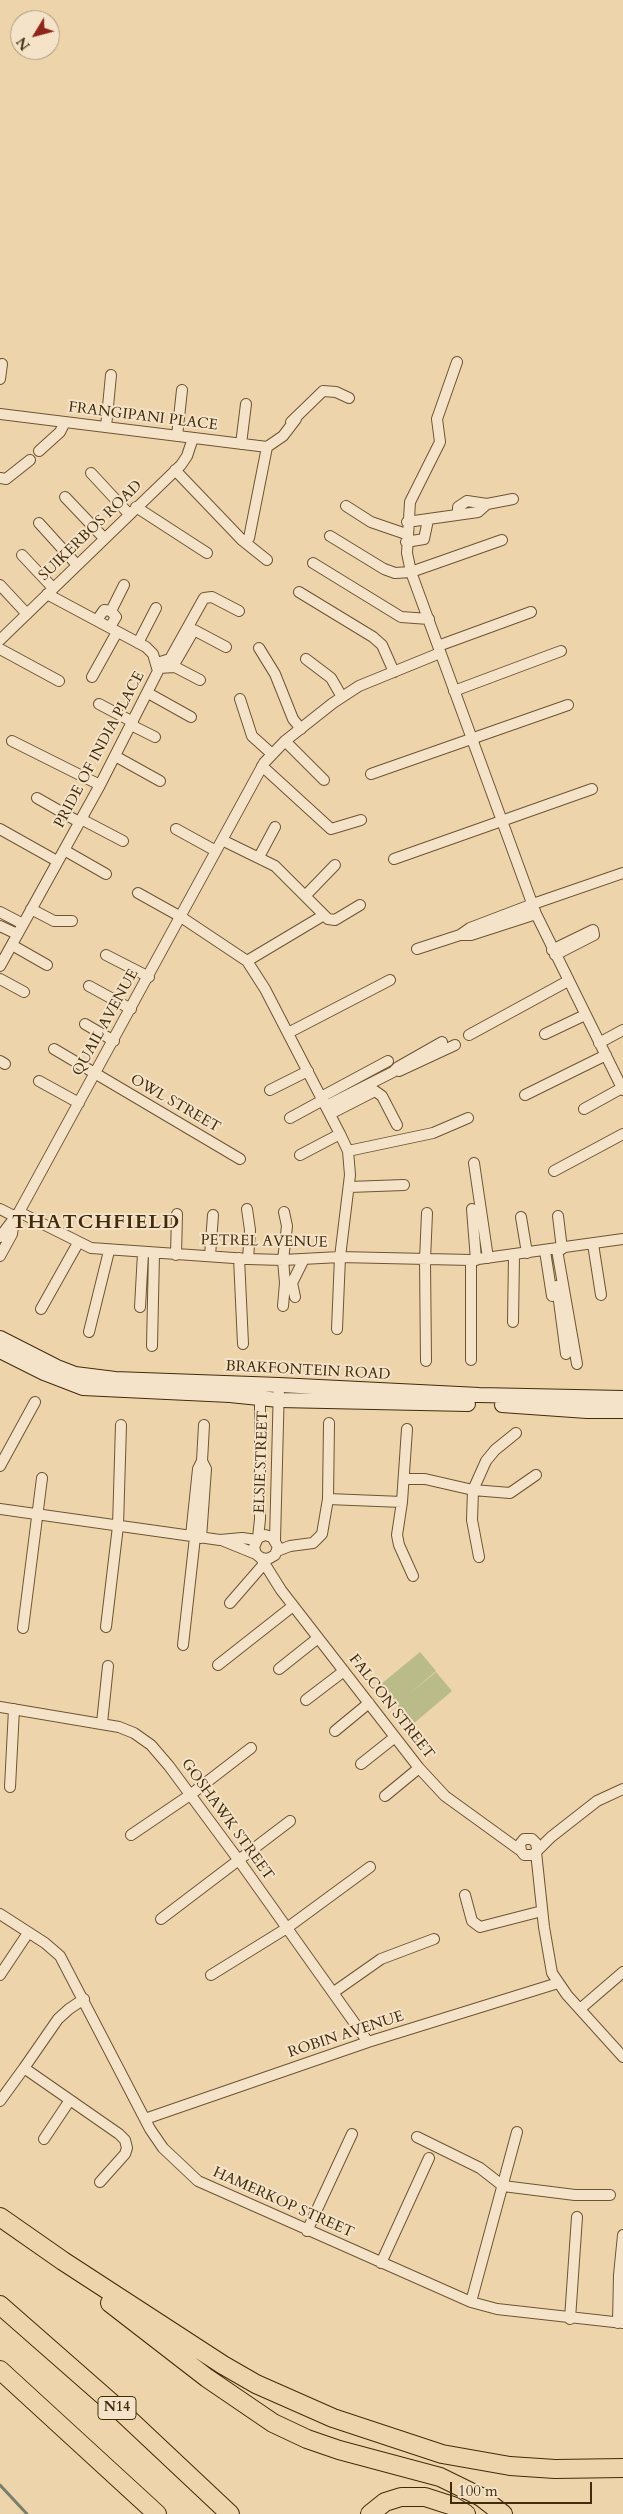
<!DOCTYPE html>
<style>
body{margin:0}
#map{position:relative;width:623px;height:2514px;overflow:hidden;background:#eed4ab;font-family:Cardo,serif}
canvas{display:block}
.north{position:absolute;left:10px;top:10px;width:50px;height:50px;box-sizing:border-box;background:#f4e3c8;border:1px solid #ad997c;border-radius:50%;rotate:233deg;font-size:14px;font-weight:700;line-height:20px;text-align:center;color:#422b0b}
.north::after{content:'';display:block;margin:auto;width:18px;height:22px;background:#8f2418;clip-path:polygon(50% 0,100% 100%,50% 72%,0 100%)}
.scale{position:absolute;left:450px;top:2482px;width:142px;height:22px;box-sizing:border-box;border:2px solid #422b0b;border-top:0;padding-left:6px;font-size:15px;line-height:18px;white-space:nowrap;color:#422b0b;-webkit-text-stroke:4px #f4e3c8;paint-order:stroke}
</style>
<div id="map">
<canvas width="623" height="2514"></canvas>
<div class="north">N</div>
<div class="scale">100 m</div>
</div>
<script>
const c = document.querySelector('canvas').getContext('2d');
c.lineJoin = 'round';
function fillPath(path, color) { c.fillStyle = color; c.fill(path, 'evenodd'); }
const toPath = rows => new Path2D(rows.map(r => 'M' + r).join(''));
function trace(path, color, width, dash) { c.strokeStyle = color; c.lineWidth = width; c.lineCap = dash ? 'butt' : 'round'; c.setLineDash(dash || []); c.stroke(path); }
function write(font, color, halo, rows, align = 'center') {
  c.font = font + ' Cardo,serif'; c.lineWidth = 4; c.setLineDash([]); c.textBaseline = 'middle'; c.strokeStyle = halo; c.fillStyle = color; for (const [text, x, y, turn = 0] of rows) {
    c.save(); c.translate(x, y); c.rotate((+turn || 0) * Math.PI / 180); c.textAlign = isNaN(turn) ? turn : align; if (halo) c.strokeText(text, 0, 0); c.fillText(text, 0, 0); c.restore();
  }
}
fillPath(toPath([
 [420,1652,436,1671,408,1695,436,1672,452,1691,413,1724,380,1685]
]), '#b9bc88');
trace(toPath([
 [0,2485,27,2514]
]), '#76806c', 3);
const street = toPath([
 [457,362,437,419,440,442,410,502,407,553,411,572,536,914,623,1090],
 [0,379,2,364],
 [0,414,267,447,283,436,296,419],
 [291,422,323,391,336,392,349,398],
 [106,427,111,375],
 [177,436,182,390],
 [241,444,246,404],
 [39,451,60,432,65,422],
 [175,470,242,540,267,560],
 [91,473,129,514],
 [0,478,6,479,30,460],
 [65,497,104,538],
 [346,506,371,522,406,534],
 [136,507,207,553],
 [458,515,458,507,467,501,487,504],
 [407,522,478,512,487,504,513,499],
 [39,523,77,565],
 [330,536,384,569,395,573,411,572,502,540],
 [249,538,267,447],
 [406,542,424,539,428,520],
 [22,555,53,588],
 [313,563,401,617,429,619],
 [0,585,27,614],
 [299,592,373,637,382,645,394,672],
 [97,620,104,610,111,611],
 [110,627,116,617,111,611,124,585],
 [0,640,181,465,187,456,193,438],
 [138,643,156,608],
 [438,646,531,612],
 [259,648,275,674,293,719,301,729],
 [0,649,59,681],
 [306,659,331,678,342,697],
 [176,661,194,630,226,647],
 [157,663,170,659,204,598,212,597,239,611],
 [158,668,175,667,200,680],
 [92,677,117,632],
 [454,691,561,651],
 [148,693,191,717],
 [240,699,252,736,272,754],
 [99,704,133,722],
 [131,725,155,737],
 [12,741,100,785],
 [285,741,324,780],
 [115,756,160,781],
 [262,766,331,829,361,820],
 [371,774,568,705],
 [37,798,79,822],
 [81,819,123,841],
 [0,829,57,861],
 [176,829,216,851],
 [222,840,275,866,328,919,335,920,360,905],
 [64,850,106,874],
 [259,857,275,827],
 [394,859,592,789],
 [138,893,181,917,247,961,265,989,340,1134,348,1151,350,1175,340,1257,337,1329],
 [306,895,335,865],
 [31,909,54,921,72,921],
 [0,912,23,924],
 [0,926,17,934],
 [460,935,471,935,536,914],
 [12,945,47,965],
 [417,949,460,935,470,928,533,904,623,873],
 [552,950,593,930,594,935,555,955],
 [106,955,149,977],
 [247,961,324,915],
 [0,966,100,785,158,671,153,654,146,647,47,594],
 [0,979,24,992],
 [89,986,131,1009],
 [85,1024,114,1041],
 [288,1033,390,980],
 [545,1034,585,1015],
 [469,1035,568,981],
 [599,1043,623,1030],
 [54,1049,240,1159],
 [0,1061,5,1064],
 [399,1071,455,1045],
 [39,1081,79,1103],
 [270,1090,308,1071],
 [525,1095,606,1055],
 [321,1097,388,1061],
 [326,1106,393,1072,398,1067,442,1042],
 [584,1109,622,1088],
 [330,1114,375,1091,382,1096,397,1125],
 [290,1118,323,1100],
 [348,1151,433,1133,468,1118],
 [300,1155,340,1134],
 [474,1163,488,1258],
 [554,1171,623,1134],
 [349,1187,404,1185],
 [0,1209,16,1217],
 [247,1209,250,1230,248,1259],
 [472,1209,476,1260],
 [19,1212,91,1248,248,1259,283,1260,340,1257,471,1260,623,1239],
 [558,1216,562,1249],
 [521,1217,527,1253],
 [0,1237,19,1212,264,763,285,741,333,703,359,686,440,653],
 [593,1244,601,1295],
 [557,1250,577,1364],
 [545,1251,552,1296],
 [176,1255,177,1214],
 [0,1256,12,1234,14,1220],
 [210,1256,213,1215],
 [239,1258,243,1344],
 [557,1286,566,1354],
 [295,1297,292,1283,304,1259],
 [283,1306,285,1283,283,1260,287,1226,284,1212],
 [140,1307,143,1253],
 [41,1309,78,1243],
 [513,1322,514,1255],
 [89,1332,109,1251],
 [152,1346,154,1253],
 [471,1360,471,1260],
 [426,1361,425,1260,427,1213],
 [0,1466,35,1402],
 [405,1479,425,1479,473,1490,510,1493,536,1475],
 [328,1499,402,1502,407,1429],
 [402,1502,397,1535,399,1545,413,1576],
 [0,1509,220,1540,242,1538,257,1540],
 [191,1536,198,1469,202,1461,204,1425],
 [201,1538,206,1469,202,1461],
 [258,1538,265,1535,272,1537,278,1547,275,1555,268,1559,261,1558,256,1554,254,1547,258,1538,260,1519,260,1391],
 [275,1540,279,1385],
 [224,1541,256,1554],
 [277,1551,290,1546,313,1543,322,1534,328,1499,329,1423],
 [479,1557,472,1520,473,1490,486,1461,495,1450,516,1433],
 [261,1558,281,1590,419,1768,445,1796,521,1851],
 [230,1603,263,1565],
 [106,1627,118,1526,121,1425],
 [23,1628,42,1478],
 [183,1645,195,1537],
 [218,1665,293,1606],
 [279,1669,318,1638],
 [306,1700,344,1671],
 [0,1707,119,1727,134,1733,151,1745,169,1766,240,1862,368,2042],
 [102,1723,108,1666],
 [335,1731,369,1703],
 [361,1764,395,1737],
 [10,1787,14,1709],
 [385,1796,419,1768],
 [131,1835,190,1795,251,1748],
 [537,1849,536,1843,532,1839,524,1839,520,1844,521,1851,524,1855,533,1855,551,1837,597,1801,623,1789],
 [536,1852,544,1927,552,1973,567,1995,623,2057],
 [465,1895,472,1921,480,1927,542,1911],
 [0,1914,45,1943,60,1956,150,2129,163,2148,198,2181,471,2302,497,2309,623,2323],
 [161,1919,290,1821],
 [0,1975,28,1933],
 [211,1975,287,1928,370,1867],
 [334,1992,381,1959,434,1939],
 [580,2009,623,1972],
 [24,2068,58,2019,69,2009,84,1999],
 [0,2101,24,2068,119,2134,125,2140,127,2148,125,2154,100,2182],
 [145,2119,368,2042,558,1983],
 [417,2137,480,2168,503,2186,575,2195,610,2195],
 [44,2139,70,2100],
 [307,2231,352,2134],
 [381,2263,429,2158],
 [471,2302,517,2132],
 [570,2319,577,2217],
 [618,2323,619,2275,623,2235]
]);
const secondary = toPath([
 [0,1338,57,1367,75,1374,115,1379,279,1385,479,1395,623,1398],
 [0,1351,44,1373,83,1388,230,1395,279,1400,468,1404],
 [502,1405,587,1411,623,1411]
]);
const highway = toPath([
 [0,2217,63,2261,223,2365,256,2384,333,2418,442,2454,510,2466,555,2469,623,2468],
 [110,2303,207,2378,273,2423,307,2439,339,2450,440,2477,481,2497,503,2514],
 [0,2305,114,2405,230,2514],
 [0,2370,157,2514],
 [370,2514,385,2502,401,2497,425,2497,453,2506,466,2514]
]);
trace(street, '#6d5533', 12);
trace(secondary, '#422b0b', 16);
trace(highway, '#422b0b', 20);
trace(street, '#f4e3c8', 10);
trace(secondary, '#f4e3c8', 14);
trace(highway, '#eed4ab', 18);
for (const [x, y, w] of [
 [117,2408,38]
]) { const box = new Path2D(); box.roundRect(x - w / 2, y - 11.5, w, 23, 4); c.fillStyle = '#f4e3c8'; c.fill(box); trace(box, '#422b0b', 1); }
write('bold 14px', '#422b0b', null, [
 ["N14",117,2408]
]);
write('15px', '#422b0b', '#f4e3c8', [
 ["FRANGIPANI PLACE",143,417,7],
 ["SUIKERBOS ROAD",91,531,-44],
 ["PRIDE OF INDIA PLACE",100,750,-62],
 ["QUAIL AVENUE",106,1023,-61],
 ["OWL STREET",175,1104,30],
 ["PETREL AVENUE",264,1242,1],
 ["BRAKFONTEIN ROAD",308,1371,3],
 ["ELSIE STREET",262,1462,-88],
 ["FALCON STREET",391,1707,52],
 ["GOSHAWK STREET",227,1820,54],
 ["ROBIN AVENUE",346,2035,-18],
 ["HAMERKOP STREET",283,2203,24]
]);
c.letterSpacing = '1px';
write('bold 20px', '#422b0b', '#f4e3c8', [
 ["THATCHFIELD",96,1223]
]);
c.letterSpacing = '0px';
</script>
